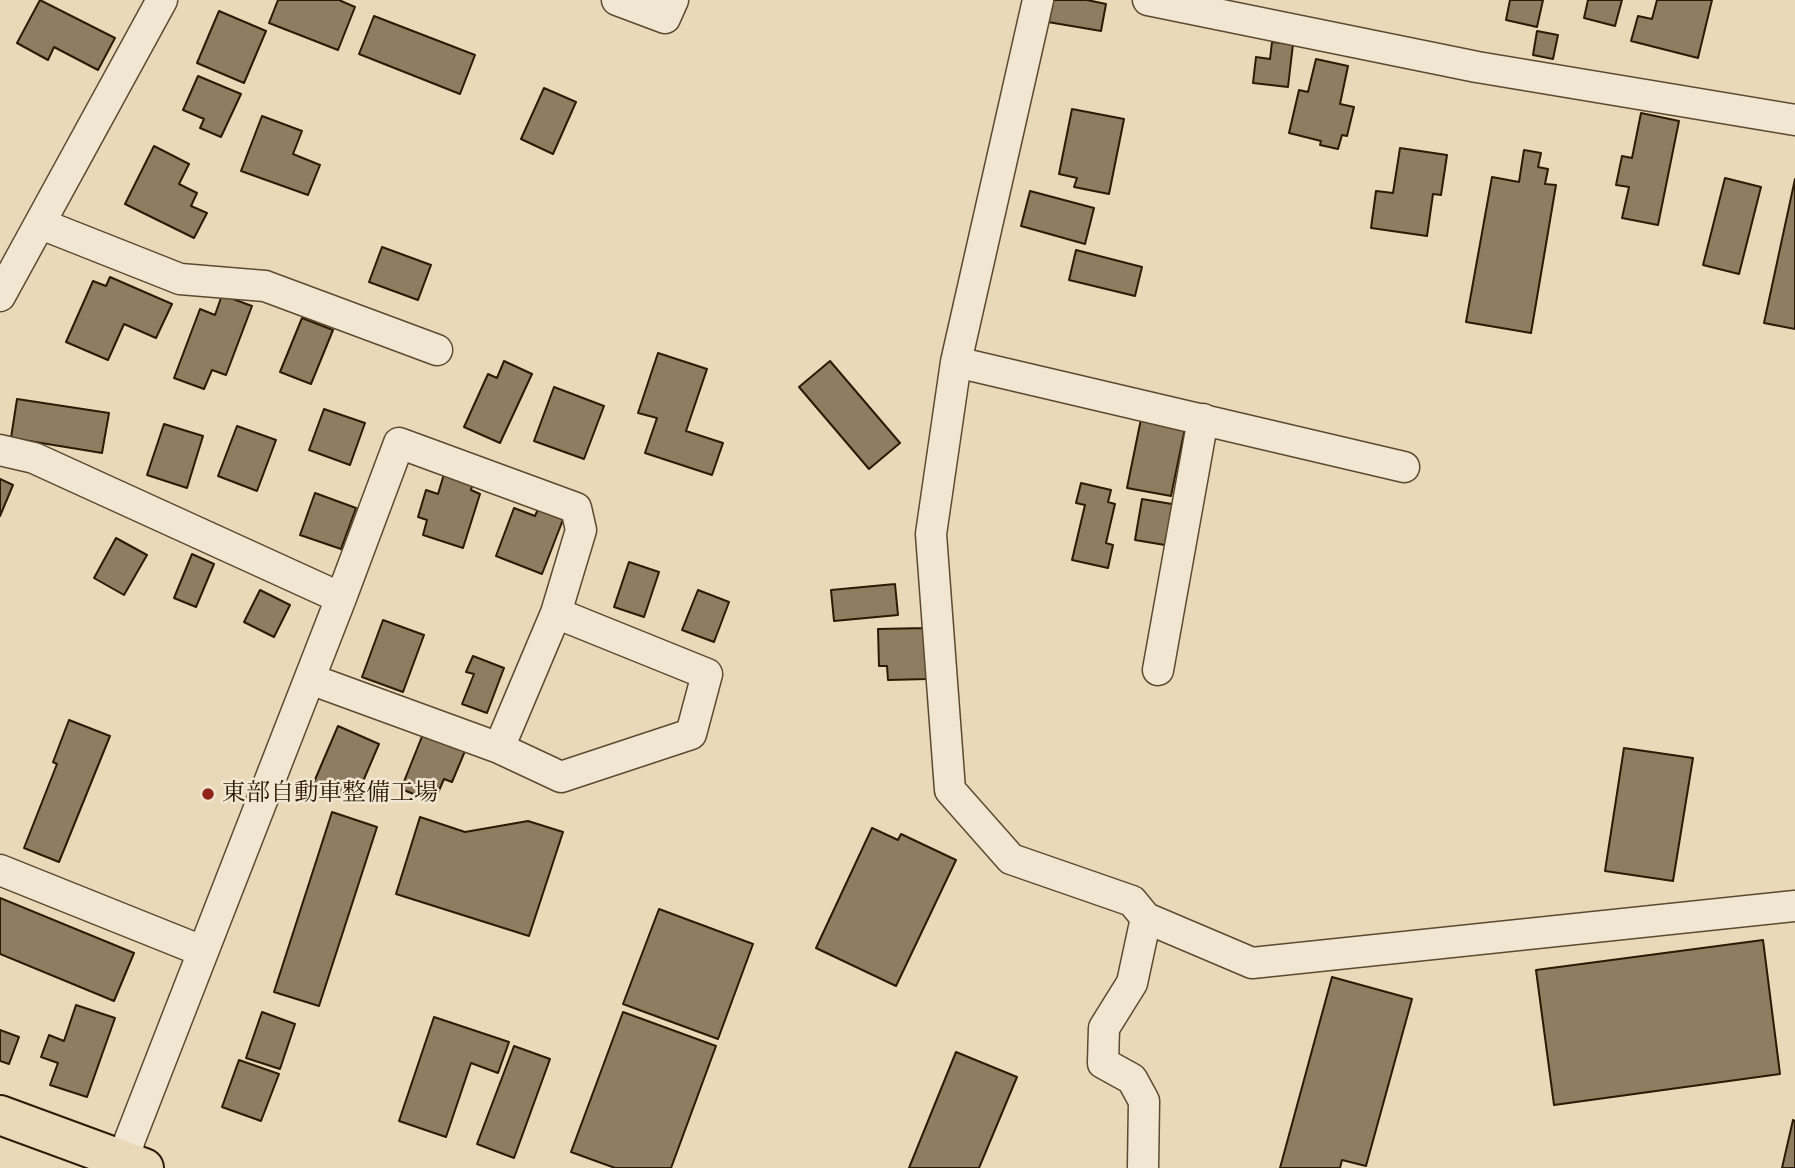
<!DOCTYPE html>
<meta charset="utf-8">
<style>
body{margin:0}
canvas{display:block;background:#e9d9b9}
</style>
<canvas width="1795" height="1168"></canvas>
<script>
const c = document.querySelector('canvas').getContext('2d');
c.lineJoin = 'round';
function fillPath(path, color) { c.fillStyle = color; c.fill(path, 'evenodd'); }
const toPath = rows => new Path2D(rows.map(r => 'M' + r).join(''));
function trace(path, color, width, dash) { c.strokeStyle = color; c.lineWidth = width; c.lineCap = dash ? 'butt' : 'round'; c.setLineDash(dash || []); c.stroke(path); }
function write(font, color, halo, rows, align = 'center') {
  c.font = font + ' "Gentium Book Plus","Noto Serif JP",serif'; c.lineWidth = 5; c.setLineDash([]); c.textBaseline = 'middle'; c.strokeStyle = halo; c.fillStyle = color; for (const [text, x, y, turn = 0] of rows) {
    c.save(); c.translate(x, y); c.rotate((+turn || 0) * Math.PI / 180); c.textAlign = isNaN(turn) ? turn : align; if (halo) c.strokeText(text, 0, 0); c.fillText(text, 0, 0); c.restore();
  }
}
const building = toPath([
 [40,0,115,38,98,70,54,47,48,60,17,43,40,0],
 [278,0,339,0,355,7,338,50,269,23,278,0],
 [1046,0,1087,0,1106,4,1101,31,1042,21,1046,0],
 [1510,0,1543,0,1537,27,1506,20,1510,0],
 [1588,0,1622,0,1615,26,1584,18,1588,0],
 [1657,0,1712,0,1698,58,1631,41,1638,16,1652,19,1657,0],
 [219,11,266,31,244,83,197,63,219,11],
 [374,16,475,55,460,94,359,54,374,16],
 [1537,31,1558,35,1553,59,1533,55,1537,31],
 [1272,42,1293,44,1288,87,1253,83,1256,57,1270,59,1272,42],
 [1316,59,1348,66,1340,104,1354,107,1347,136,1342,135,1338,149,1320,145,1321,141,1289,133,1299,90,1308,92,1316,59],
 [198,76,241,94,221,137,200,128,204,119,183,110,198,76],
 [544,88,576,102,553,154,521,139,544,88],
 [1072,109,1124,119,1109,194,1074,187,1077,178,1059,174,1072,109],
 [1641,113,1679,121,1658,225,1622,218,1629,187,1616,185,1622,156,1632,158,1641,113],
 [262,116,302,131,293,154,320,165,308,195,241,171,262,116],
 [154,146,189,164,179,184,197,193,191,206,207,213,194,238,125,204,154,146],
 [1400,148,1447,155,1441,195,1433,194,1427,236,1371,228,1376,191,1393,193,1400,148],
 [1524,150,1541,153,1538,167,1548,169,1545,184,1556,185,1531,333,1466,322,1492,177,1519,182,1524,150],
 [1725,178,1761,187,1739,274,1703,265,1725,178],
 [1795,179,1795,329,1764,323,1795,179],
 [1030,191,1094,208,1085,244,1021,226,1030,191],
 [382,247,431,265,418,300,369,282,382,247],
 [1076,250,1142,267,1135,296,1069,280,1076,250],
 [110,277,172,304,156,338,124,324,108,360,66,342,93,281,106,286,110,277],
 [222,295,252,306,226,375,212,370,204,389,174,378,200,309,215,315,222,295],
 [302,318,333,330,311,384,280,372,302,318],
 [658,353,707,369,686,431,723,443,712,475,645,453,657,418,638,413,658,353],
 [504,361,532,374,500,443,464,427,488,374,497,378,504,361],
 [830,361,900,443,869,469,799,387,830,361],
 [554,387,604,406,584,459,534,441,554,387],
 [17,399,109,413,102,453,11,438,17,399],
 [324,409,365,423,350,465,309,450,324,409],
 [1141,419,1185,428,1171,496,1127,488,1141,419],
 [164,424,203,436,187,488,147,475,164,424],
 [237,426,276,440,257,491,218,476,237,426],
 [444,474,473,483,471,490,480,494,463,548,423,535,427,520,418,517,426,490,438,494,444,474],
 [0,479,13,485,0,516,0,479],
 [1081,483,1111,490,1108,502,1115,504,1106,543,1113,545,1108,568,1072,560,1085,505,1076,503,1081,483],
 [315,493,356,508,341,549,300,535,315,493],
 [1142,499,1178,505,1171,546,1135,540,1142,499],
 [539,507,564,517,542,574,496,556,514,508,535,516,539,507],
 [116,538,147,555,124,595,94,578,116,538],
 [192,554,214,564,196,607,174,598,192,554],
 [629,562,659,572,644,617,614,607,629,562],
 [895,584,898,615,834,621,831,590,895,584],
 [260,590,290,605,274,637,244,622,260,590],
 [698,590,729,602,714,642,682,630,698,590],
 [383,620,424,635,403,692,362,677,383,620],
 [925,628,927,679,888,680,887,666,879,666,878,629,925,628],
 [473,656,504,668,487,713,462,704,474,674,466,672,473,656],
 [69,720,110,736,59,862,24,848,57,764,53,762,69,720],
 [338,726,379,744,355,800,314,782,338,726],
 [423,734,465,751,452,782,444,779,434,802,401,789,423,734],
 [1624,748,1693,758,1673,881,1605,871,1624,748],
 [332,812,377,827,319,1006,274,992,332,812],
 [420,817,465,832,528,821,563,832,529,936,396,894,420,817],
 [872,828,898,840,901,834,956,860,896,986,816,948,872,828],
 [0,898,134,953,114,1001,0,954,0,898],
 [659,909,753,944,718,1039,623,1004,659,909],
 [1763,940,1780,1074,1554,1105,1536,970,1763,940],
 [1332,977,1412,999,1366,1166,1342,1160,1340,1168,1280,1168,1332,977],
 [76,1005,115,1018,87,1097,50,1085,58,1063,41,1057,49,1035,64,1041,76,1005],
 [262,1012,295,1024,280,1069,246,1058,262,1012],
 [623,1012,716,1046,671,1168,615,1168,571,1152,623,1012],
 [434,1017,509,1042,498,1073,471,1063,446,1137,399,1121,434,1017],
 [0,1030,19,1037,9,1064,0,1061,0,1030],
 [514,1046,550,1059,514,1158,477,1144,514,1046],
 [956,1052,1017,1077,979,1168,909,1168,956,1052],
 [239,1060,279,1074,261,1121,222,1107,239,1060],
 [1793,1120,1795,1121,1795,1168,1782,1168,1793,1120]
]);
fillPath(building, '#8e7d61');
trace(building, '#2c1a02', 2);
const street = toPath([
 [617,0,665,18,673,0],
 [1038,0,956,362,931,534,950,790,1011,859,1132,901,1146,918,1252,963,1795,906],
 [1148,0,1477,67,1795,120],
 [41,224,180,279,265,286,437,350],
 [0,296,162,0],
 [956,362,1404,467],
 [0,450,34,458,341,598,130,1139,124,1161],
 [1158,670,1203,419],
 [310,679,499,748,556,613,581,530,576,508,399,443,341,598],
 [499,748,561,777,691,734,707,674,556,613],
 [0,870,202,951],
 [1143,1168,1144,1101,1132,1079,1103,1063,1104,1028,1132,983,1146,918]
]);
const highway = toPath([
 [0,1115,144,1168]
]);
trace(street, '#5b4a30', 33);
trace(highway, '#2c1a02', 42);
trace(street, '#f1e6d2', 30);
trace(highway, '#e9d9b9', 38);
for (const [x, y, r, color] of [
 [208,794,7,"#8f2418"]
]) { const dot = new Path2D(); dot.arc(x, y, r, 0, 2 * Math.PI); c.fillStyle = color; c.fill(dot); trace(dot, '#f1e6d2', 2.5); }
write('24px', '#2c1a02', '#f1e6d2', [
 ["東部自動車整備工場",222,794]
], 'left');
</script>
